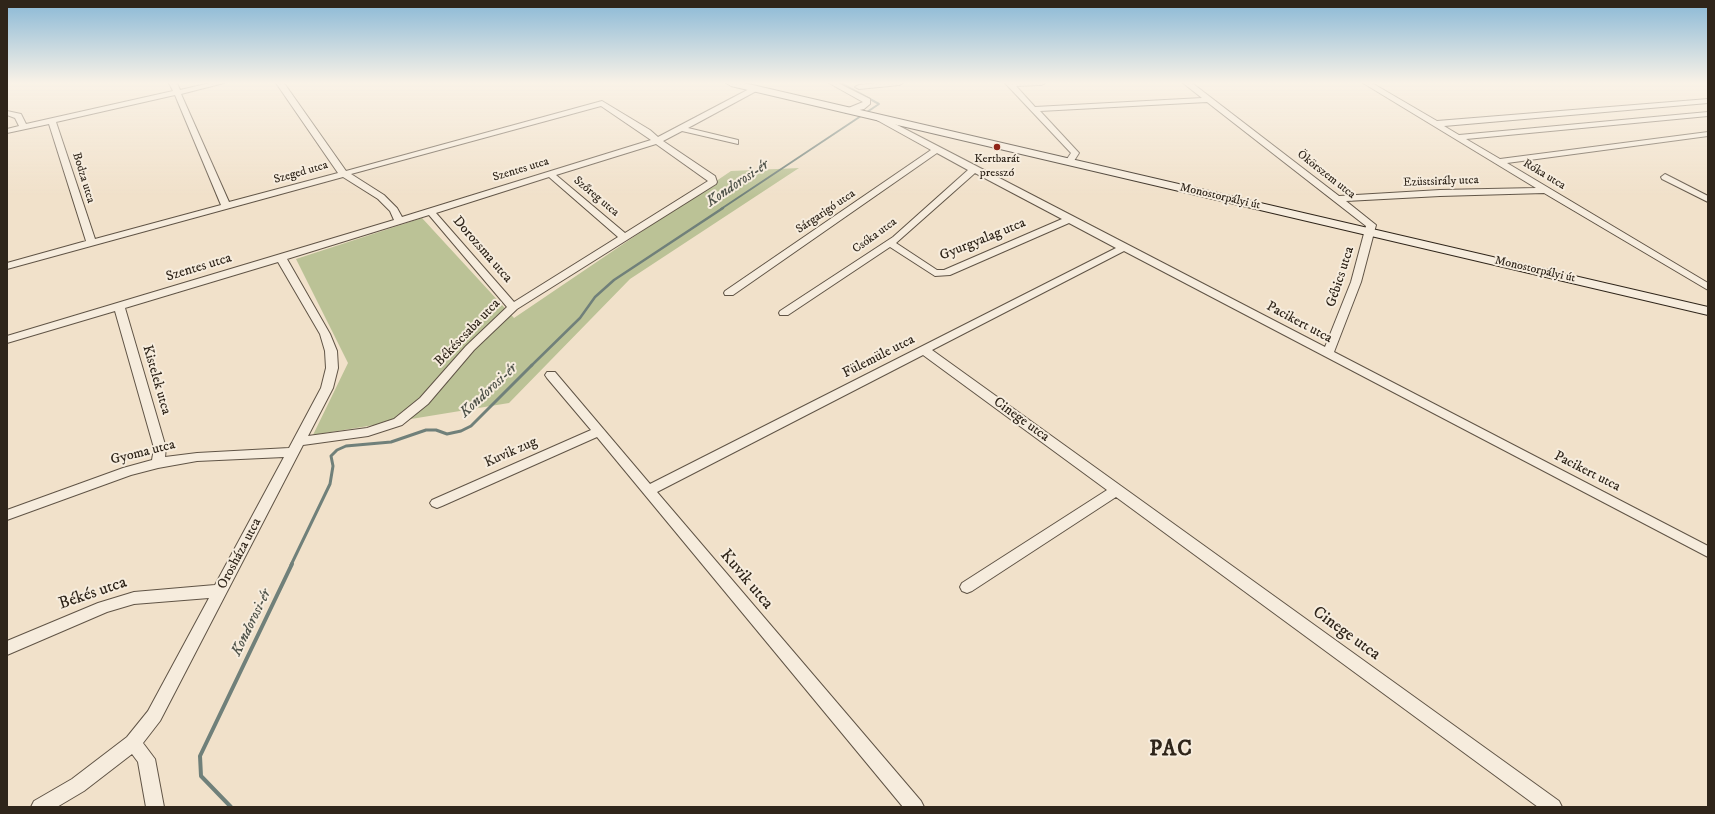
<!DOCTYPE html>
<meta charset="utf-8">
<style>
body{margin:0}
#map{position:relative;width:1715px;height:814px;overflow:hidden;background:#f1e1ca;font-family:"IM FELL DW Pica",serif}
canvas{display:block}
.frame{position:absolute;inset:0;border:8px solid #2f251a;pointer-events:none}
</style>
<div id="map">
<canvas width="1715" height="814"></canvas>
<div class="frame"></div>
</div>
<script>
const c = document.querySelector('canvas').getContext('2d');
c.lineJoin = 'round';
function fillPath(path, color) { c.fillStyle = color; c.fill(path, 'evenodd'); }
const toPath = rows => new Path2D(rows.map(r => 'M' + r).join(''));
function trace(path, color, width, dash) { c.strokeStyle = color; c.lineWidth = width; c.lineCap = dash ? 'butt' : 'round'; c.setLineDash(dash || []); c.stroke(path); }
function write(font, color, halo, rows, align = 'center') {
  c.font = font + ' "IM FELL DW Pica",serif'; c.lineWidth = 4; c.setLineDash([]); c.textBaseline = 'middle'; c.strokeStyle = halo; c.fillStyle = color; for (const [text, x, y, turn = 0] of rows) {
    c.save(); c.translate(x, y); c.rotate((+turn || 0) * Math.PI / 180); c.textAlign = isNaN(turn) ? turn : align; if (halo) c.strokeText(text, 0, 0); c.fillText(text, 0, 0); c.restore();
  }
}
fillPath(toPath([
 [799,168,630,279,509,403,313,435,348,363,296,259,422,218,514,318,731,171]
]), '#bbc296');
trace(toPath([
 [721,209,879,104,841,83]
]), '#70807a', 2);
trace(toPath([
 [531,366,580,318,595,297,614,280,723,208]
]), '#70807a', 2.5);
trace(toPath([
 [291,565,330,484,333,466,331,456,337,450,346,446,391,442,426,430,436,430,447,434,461,431,471,426,532,365]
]), '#70807a', 3);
trace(toPath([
 [231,807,201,776,200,756,292,564]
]), '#70807a', 4);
const street = toPath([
 [169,83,177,83,180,90,210,83,224,83,181,94,229,202,338,173,276,83,284,83,346,171,602,101,650,130,658,137,753,87,760,89,688,128,738,140,738,144,682,131,663,141,715,176,717,182,716,184,517,309,474,350,428,404,402,425,368,436,303,445,160,721,143,743,155,759,164,807,146,807,138,762,132,754,84,791,57,807,31,807,34,801,72,779,127,737,148,711,209,598,134,604,107,612,7,655,7,641,98,603,134,592,215,585,284,457,197,461,158,468,131,475,7,520,7,510,123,468,152,460,154,448,115,311,7,343,7,336,394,220,390,211,378,199,343,177,7,269,7,263,86,241,49,124,7,133,7,129,19,126,15,118,7,115,7,111,21,114,26,124,173,91,169,83],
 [175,95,221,205,95,239,56,122,175,95],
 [601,106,651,140,402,217,397,208,384,195,351,174,601,106],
 [656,144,708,181,625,233,556,175,656,144],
 [549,177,618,237,514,302,436,213,549,177],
 [429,215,507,307,466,346,420,398,394,419,367,428,308,436,333,388,338,368,337,351,330,334,287,259,429,215],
 [278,262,320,334,325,351,326,368,321,388,289,448,197,453,165,457,166,448,125,308,278,262],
 [829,83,838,83,870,99,870,104,864,109,846,113,846,109,863,102,829,83],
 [877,83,903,83,899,85,859,89,855,87,859,85,877,83],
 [1005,83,1045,83,1041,85,1016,86,1035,107,1202,98,1183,83,1192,83,1339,196,1440,190,1536,188,1363,83,1372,83,1437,121,1708,99,1708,103,1444,126,1459,135,1708,112,1708,116,1466,139,1500,159,1708,132,1708,136,1507,163,1708,283,1708,290,1544,193,1440,196,1346,201,1376,225,1361,282,1334,352,1708,546,1708,557,1124,251,932,350,1559,801,1562,807,1538,807,1116,497,972,591,967,593,962,591,960,587,962,583,1107,490,923,355,657,492,921,801,924,807,903,807,597,437,442,506,437,508,432,506,430,503,432,500,591,430,547,378,545,375,547,372,555,372,650,484,1116,248,1069,223,950,275,935,276,890,247,788,315,780,315,779,313,780,311,893,237,968,170,937,153,733,295,725,295,724,293,725,291,931,150,875,119,875,115,878,115,1325,347,1351,282,1366,226,1207,102,1040,111,1079,153,1072,164,1069,165,1065,162,1071,153,1005,83],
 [975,173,1062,219,944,270,937,270,896,243,975,173],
 [1665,174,1708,196,1708,202,1662,179,1661,177,1665,174]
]);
const secondary = toPath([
 [726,83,744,83,1708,307,1708,315,731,86,726,83]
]);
trace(street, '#605446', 2);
trace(secondary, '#2f251a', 2);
fillPath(street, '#f6ecdd');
fillPath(secondary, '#f6ecdd');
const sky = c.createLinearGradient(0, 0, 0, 197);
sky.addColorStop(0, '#89b8d6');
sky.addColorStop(0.42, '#f9f2e7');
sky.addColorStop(1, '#f9f2e700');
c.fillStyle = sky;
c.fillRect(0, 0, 1715, 197);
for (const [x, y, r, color] of [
 [997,147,4,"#8f2418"]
]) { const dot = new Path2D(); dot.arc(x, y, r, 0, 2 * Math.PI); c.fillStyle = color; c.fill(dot); trace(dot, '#f6ecdd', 1.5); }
write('12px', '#2f251a', '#f6ecdd', [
 ["Kertbarát",997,160],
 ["presszó",997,174]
]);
write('12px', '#2f251a', '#f6ecdd', [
 ["Szentes utca",521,170,-17],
 ["Szeged utca",301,173,-16],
 ["Ökörszem utca",1326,175,38],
 ["Róka utca",1544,175,31],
 ["Bodza utca",83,178,73],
 ["Ezüstsirály utca",1441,182,-2],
 ["Szőreg utca",596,197,40],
 ["Monostorpályi út",1220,197,13],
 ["Sárgarigó utca",826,212,-34],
 ["Csóka utca",875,236,-36],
 ["Monostorpályi út",1535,270,13]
]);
write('14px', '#2f251a', '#f6ecdd', [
 ["Gyurgyalag utca",983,240,-22],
 ["Dorozsma utca",482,250,49],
 ["Szentes utca",199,268,-17],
 ["Gébics utca",1341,277,-72],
 ["Pacikert utca",1299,323,28],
 ["Békéscsaba utca",468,333,-46],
 ["Fülemüle utca",879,357,-27],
 ["Kistelek utca",156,380,74],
 ["Cinege utca",1021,420,36],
 ["Gyoma utca",143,453,-14],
 ["Kuvik zug",511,453,-24],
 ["Pacikert utca",1587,472,27],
 ["Orosháza utca",240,554,-62]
]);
write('italic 15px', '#4f534a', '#f6ecdd', [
 ["Kondorosi-ér",738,184,-34],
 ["Kondorosi-ér",489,391,-43],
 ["Kondorosi-ér",252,623,-64]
]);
write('17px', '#2f251a', '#f6ecdd', [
 ["Kuvik utca",746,580,50],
 ["Békés utca",93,594,-19],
 ["Cinege utca",1346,634,36]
]);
c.letterSpacing = '1px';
write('bold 22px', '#2f251a', '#f6ecdd', [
 ["PAC",1171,750]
]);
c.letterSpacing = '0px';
</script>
